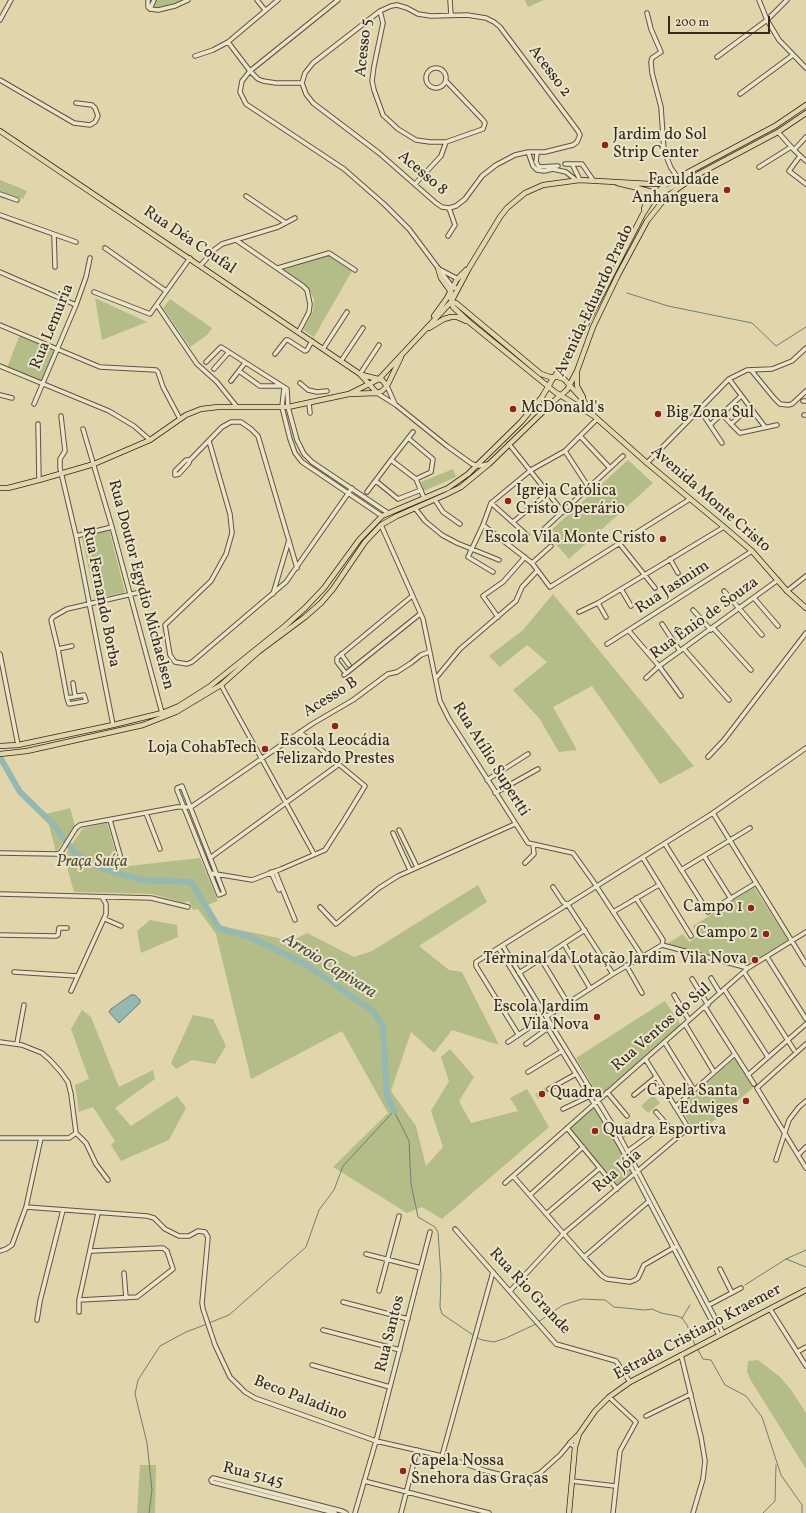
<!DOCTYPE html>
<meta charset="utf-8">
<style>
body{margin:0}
#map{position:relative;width:806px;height:1513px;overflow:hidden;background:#e1d5ac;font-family:Vollkorn,serif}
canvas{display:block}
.scale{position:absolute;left:668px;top:16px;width:102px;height:18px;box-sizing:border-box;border:2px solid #33291d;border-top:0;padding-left:5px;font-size:12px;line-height:14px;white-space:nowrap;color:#33291d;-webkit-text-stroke:3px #ece4c9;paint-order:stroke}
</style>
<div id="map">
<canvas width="806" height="1513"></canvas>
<div class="scale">200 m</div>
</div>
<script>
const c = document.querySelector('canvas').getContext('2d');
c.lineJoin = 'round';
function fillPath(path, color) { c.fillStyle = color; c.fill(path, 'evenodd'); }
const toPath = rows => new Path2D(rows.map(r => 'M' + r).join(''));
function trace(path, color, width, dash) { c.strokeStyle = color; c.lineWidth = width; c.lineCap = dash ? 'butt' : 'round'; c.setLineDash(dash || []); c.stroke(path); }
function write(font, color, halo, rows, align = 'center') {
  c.font = font + ' Vollkorn,serif'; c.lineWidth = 4; c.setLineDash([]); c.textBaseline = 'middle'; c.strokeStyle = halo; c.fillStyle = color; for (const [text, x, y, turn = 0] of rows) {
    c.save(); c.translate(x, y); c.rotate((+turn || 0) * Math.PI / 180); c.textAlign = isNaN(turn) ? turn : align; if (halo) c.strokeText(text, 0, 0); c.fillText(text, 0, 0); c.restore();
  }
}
fillPath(toPath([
 [156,0,184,0,154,10,152,7],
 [525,0,544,0,528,7],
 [0,180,27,191,23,199,0,191],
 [328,255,352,271,314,337,303,330,313,311,314,299,307,286,283,270],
 [95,298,147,322,102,340],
 [170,299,212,328,207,335,190,347,163,308],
 [20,334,56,350,43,382,7,368],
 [628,460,653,483,569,559,547,534],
 [453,469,456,477,424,491,421,482],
 [109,530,125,592,95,599,82,537],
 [553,594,694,766,660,784,592,686,553,707,577,750,559,752,539,718,513,690,547,662,527,645,500,667,489,656,523,630],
 [70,808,75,826,56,852,46,814],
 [107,823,120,867,200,858,218,901,207,905,221,926,292,941,307,933,354,957,372,951,478,885,487,902,419,946,449,970,462,972,499,1045,452,1030,434,1053,411,1032,391,1091,416,1126,426,1166,443,1147,431,1111,449,1081,441,1057,450,1049,474,1077,459,1101,471,1123,518,1111,510,1098,527,1089,549,1127,442,1219,422,1207,407,1213,333,1167,388,1113,342,1031,251,1079,216,934,198,909,193,910,189,901,183,903,153,894,74,892,64,856,83,828],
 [754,887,788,940,748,966,665,945,683,934,689,942,698,936,693,926],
 [150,920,177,925,178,937,141,953,137,931],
 [665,1001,681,1025,599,1096,576,1058],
 [82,1010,91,1017,119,1087,153,1070,155,1079,115,1108,131,1126,177,1096,186,1108,169,1140,121,1161,111,1145,115,1141,93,1107,79,1112,75,1085,89,1079,71,1029],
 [193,1015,213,1019,226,1046,215,1064,192,1060,176,1069,171,1063],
 [735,1058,754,1087,697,1135,680,1107],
 [545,1088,548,1093,538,1099,535,1094],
 [653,1095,660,1103,648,1113,641,1106],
 [594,1107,621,1150,631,1174,617,1185,569,1128],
 [628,1121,635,1129,624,1138,618,1129],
 [758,1360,780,1377,792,1391,806,1413,806,1469,750,1379,747,1371,748,1361],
 [140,1465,156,1465,155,1513,137,1513]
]), '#b4bd88');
const water = toPath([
 [131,995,135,995,140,1000,140,1003,119,1023,109,1012,111,1009,131,995]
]);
fillPath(water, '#95b8b0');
trace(water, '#6e7f75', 1);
trace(toPath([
 [627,293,668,306,752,323,776,346,806,327],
 [786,1259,806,1267],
 [745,1285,786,1259,806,1250],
 [682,1318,690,1305],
 [538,1322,563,1305,582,1299,605,1300,614,1307,645,1310,652,1309,661,1313,677,1316,682,1318,687,1325,695,1345],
 [209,1323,229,1315,306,1247,319,1210,334,1190,343,1166,394,1111,409,1141,411,1184,418,1217,435,1227,438,1232,441,1276,440,1307,442,1314,473,1335],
 [476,1337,482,1340,494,1342,506,1338,536,1324],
 [698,1350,703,1359,711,1360,725,1385,746,1396,762,1417,781,1475,802,1505,802,1513],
 [149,1513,152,1490,147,1443,135,1394,138,1380,160,1346,186,1332,207,1324],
 [763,1513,775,1501,776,1465]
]), '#6e7f75', 1);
trace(toPath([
 [1,759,20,792,53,824,74,852,98,867,141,880,191,882,219,928,250,937,305,964,373,1011,383,1026,387,1096,394,1111]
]), '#95b8b0', 6);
const minor = toPath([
 [148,0,148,7,150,9],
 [257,0,265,10],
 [338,0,250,71,242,81,240,92,246,104,344,169,384,204,409,229,453,288,458,288],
 [450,0,451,15],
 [759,0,767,20,779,40,806,68],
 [150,9,158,10,175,6,188,0],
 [150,9,154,0],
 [647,13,651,29,661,52,652,58,651,62,652,73,661,107,664,151,671,168,678,178],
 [0,20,11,0],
 [228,42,250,71,258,79,263,81,276,83,302,83],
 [195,56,213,50,228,42,278,0],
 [717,57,767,20,787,0],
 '426 78a10 10 0 1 1 20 0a10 10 0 1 1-20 0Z',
 [0,80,74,123,90,125,95,122,98,116,95,108,92,105,76,103],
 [302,83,306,94,313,103,379,153,436,203,442,207,449,208,456,206,465,199,482,176,496,165,515,155,528,152,545,152,573,145,577,142,580,135,578,131,500,27,494,22,486,18,467,15,431,16,418,14,407,8,397,5,391,6,380,11],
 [302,83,305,73,313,63,380,11,383,23,374,66,372,81,374,90,383,115,398,129,416,140,430,142,446,142,483,129,485,123,483,120,446,81],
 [740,94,793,55],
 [778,132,794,150,806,161],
 [794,150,806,137],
 [528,152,533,166,537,170,544,171,553,169,566,172,576,180],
 [537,153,536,162,539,167,558,166],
 [800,156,789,171,806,184],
 [565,164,582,164,593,180],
 [572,164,580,180],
 [759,167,791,147],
 [415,184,441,156,446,142],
 [0,194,17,200],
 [246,196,286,223],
 [0,215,76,242],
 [54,235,55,267],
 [448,236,455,225,449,208],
 [236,240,303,286,307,290,310,304,309,312,299,331],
 [105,248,166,291],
 [201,265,214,250,222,244,278,227,295,218],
 [278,268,329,253,355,270],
 [439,269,458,279],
 [0,272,76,305],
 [94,292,150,314,190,258],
 [157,305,197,364,217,382,237,407],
 [0,325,100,367,156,370,158,372,163,387,180,419],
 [323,349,347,312],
 [275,354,286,340,288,340,305,351,307,350,312,341],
 [341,361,363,328],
 [206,362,221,347,287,389,288,407,297,440,304,454,312,462,388,513],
 [0,366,109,411,134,426,150,440],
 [214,369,229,352],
 [751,370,774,398,780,404,788,405,792,404,806,391],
 [239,371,260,386,281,386],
 [360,374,379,345],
 [729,379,765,427],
 [231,381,245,363],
 [300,383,308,390,317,392,327,391],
 [387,386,395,404],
 [284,388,282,407,290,439,295,453,302,462,382,516],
 [377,393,396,405,447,446,472,464,479,466,488,464],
 [0,395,12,398],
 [803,401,806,401],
 [309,403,310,413],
 [34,404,76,305,86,277,90,258],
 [722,414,731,424,750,407],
 [804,415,806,415],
 [61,416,65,451,60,459,60,468,76,536,113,725],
 [704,416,722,443],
 [38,424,39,480],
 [731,424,740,433,777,425],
 [710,425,741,396],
 [83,429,112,527,162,713],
 [413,432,391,460,416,479,424,498],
 [580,436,610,468],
 [408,438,433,459,431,472,416,479],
 [209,441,230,514,232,533,226,554,211,581,165,625,170,655,175,662,187,664,192,662,286,582,352,488],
 [509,444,563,512],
 [565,451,589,488],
 [190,460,189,463,179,474,175,475,175,471,186,460,190,460,222,427,231,422,241,422,251,429,258,436,297,568],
 [647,463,729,379,747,370,772,369,792,361,806,348],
 [376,481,398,499,421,490],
 [367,492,391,460],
 [435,500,443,512,460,524],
 [491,503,527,535],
 [415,508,425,521,442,535,457,543,499,560],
 [513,522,548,493],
 [381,525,423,619,440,701,449,719,528,843,573,853,593,881,642,956],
 [483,525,532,563,550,587,690,499],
 [545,528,623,456],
 [76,536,112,527],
 [619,543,655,588],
 [670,559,678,573],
 [532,563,551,546],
 [493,572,468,557,483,525,491,503,531,470,565,451,597,419],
 [621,589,631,606],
 [724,591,762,635],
 [787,591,806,576],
 [273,594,289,540],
 [754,598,778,626],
 [598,603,606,617],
 [693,610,711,630],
 [579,612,598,603,724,527],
 [498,617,483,596,503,582,525,557],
 [662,624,680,651],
 [713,628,751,670],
 [629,631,659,666,681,696],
 [607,644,752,551],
 [58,649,72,646],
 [684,649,729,700],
 [0,654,18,745],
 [341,654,349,665],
 [344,671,337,662,337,658,412,596],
 [344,675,420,614],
 [436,678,460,649,516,601,522,587,537,571],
 [646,678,659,666,778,580],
 [73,683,75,696],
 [221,685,314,854],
 [67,698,84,695,86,701,69,704,67,698,58,649,51,620,53,617,67,609,145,591],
 [708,757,724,740,806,633],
 [487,780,528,754],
 [182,786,224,893,219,895,177,790,177,788,182,786],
 [495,793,538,769],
 [146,813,160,849],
 [713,813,806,964],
 [110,820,122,862],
 [399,830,417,867],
 [393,833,410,870],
 [665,844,708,912,756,883],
 [0,853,58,854,61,852,76,828,80,825,177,807,191,807,312,724,353,700,388,674,397,672,411,663,421,655,429,652],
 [704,856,731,899],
 [210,858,338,765],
 [643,858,691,936],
 [525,863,534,854,533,845],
 [681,870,750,828],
 [275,871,295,920],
 [271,872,279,890],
 [210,873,252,880,281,869,325,850,343,822,365,786,300,732],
 [553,887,563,902,568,905,613,974],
 [0,894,151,898,188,907],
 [636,898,663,940,662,945],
 [320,907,336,924,379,888,398,876,515,824],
 [613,912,659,885],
 [105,919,121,926],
 [0,935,56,936,58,935,59,928,67,928],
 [564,944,590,988],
 [503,946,620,1137,723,1333],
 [499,949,619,1144,719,1335],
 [767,957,806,1019],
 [541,959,567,1002],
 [626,965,642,993],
 [14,972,78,976],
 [744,972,794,1050],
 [519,973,585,930],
 [711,978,720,993],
 [692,979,708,1005],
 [724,989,768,1057],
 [71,991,106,914,106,904,102,897],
 [674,995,689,1020],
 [705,1007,754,1084],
 [546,1017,613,974,662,945,748,968],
 [685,1024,714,1072],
 [518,1034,476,966,476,962,713,813,806,748],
 [0,1042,22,1045,42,1053,50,1060,60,1071,68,1082,71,1094,76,1133,86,1143,96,1164,108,1180],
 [508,1042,542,1019],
 [17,1043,24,1005],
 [665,1043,694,1090],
 [526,1044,548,1028],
 [806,1044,757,1088,806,1168],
 [528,1072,562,1051],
 [748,1075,806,1024],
 [549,1089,576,1074],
 [607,1092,627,1116],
 [634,1095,656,1077],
 [675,1107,735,1054],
 [563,1109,590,1096],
 [656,1112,678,1137],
 [567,1128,617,1189],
 [0,1138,69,1138,76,1133],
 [628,1151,654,1132],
 [798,1155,806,1147],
 [776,1160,789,1120,799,1107,806,1101],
 [513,1176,584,1257,602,1276,607,1279,630,1282,635,1280,638,1278,644,1265,675,1247],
 [505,1183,748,968,806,932],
 [530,1195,583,1147],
 [26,1207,147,1216,154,1218,165,1229,179,1236,189,1236,198,1231,205,1232,208,1237,202,1303,203,1309,215,1345,230,1377,245,1392,255,1398,376,1441,442,1456,486,1471,514,1478,530,1477,540,1473,560,1455,570,1443,575,1447],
 [546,1214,600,1168],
 [455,1229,556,1344,616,1361,630,1382],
 [0,1251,6,1249,12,1245,26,1207,41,1138],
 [366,1254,421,1268],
 [584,1257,649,1201],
 [720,1269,732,1293],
 [124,1273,126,1298],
 [379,1291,399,1216],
 [510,1291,563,1234,685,1131,687,1128,686,1124,646,1060],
 [79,1300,137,1297,173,1269,167,1251,163,1248,91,1251],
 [343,1302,408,1319],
 [709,1305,741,1288],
 [770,1309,806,1366],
 [79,1312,79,1300,98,1213],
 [37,1320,40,1301,63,1210],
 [323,1330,400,1350],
 [797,1352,806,1347],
 [681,1355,701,1437,705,1461,703,1479,693,1513],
 [312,1365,390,1387],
 [609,1397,636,1422,620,1451,613,1513],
 [646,1416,691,1394],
 [442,1456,493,1272],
 [364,1481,489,1513],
 [572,1481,615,1486],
 [335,1513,212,1482,211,1480,213,1478,342,1511,346,1513],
 [355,1513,376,1441,430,1232],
 [401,1513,417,1450]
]);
const major = toPath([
 [0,131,360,374,377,393],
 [617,183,634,187,659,194,685,180],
 [641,191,645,193,647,200,644,209],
 [438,268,441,278,451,292],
 [450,293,453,307,469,322,555,392,594,416,647,463,724,527,752,551,787,591,806,608],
 [451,302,456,303,541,374,550,377,558,377,564,379,584,401,593,415],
 [434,316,447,298,457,279,466,270],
 [429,328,444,319,451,317,457,317,466,321],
 [577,372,577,386,583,397],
 [362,375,382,380,387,386],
 [349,394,379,379,451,302,469,268,500,217,507,208,525,193,543,185,580,180,650,184,668,183,775,126,806,105],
 [0,488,8,488,39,480,94,464,150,440,186,415,201,409,218,407,288,407,349,394,377,393,382,391,387,386,401,357],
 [0,746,18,745,113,725,162,713,179,706,209,687,285,626,305,608,324,588,359,540,382,516,448,488,468,474,521,422,542,397,552,380,572,352,643,214,657,192,668,183],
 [0,754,27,751,143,725,176,712,221,685,258,652,305,617,321,603,333,589,365,542,381,525,397,516,445,495,461,487,489,464,555,400,567,390,577,371,593,327,618,275,647,221,666,197,697,175,778,132,806,113],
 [570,1443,577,1436],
 [569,1513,575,1447,579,1434,595,1411,609,1397,630,1382,806,1290]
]);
trace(minor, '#5e5441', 5.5);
trace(major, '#33291d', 6);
trace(minor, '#ece4c9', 3.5);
trace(major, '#e1d5ac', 4.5);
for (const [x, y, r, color] of [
 [605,145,4,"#8f2418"],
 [727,190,4,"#8f2418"],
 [513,409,4,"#8f2418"],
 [658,414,4,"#8f2418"],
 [508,501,4,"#8f2418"],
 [663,539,4,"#8f2418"],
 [335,726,4,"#8f2418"],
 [265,749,4,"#8f2418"],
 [751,908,4,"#8f2418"],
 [766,934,4,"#8f2418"],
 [755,960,4,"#8f2418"],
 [597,1017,4,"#8f2418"],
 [542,1094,4,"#8f2418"],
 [746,1101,4,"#8f2418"],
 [595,1131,4,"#8f2418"],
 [403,1471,4,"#8f2418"]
]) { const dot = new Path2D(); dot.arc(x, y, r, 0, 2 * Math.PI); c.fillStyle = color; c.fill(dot); trace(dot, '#ece4c9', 1.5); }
write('16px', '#33291d', '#ece4c9', [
 ["Acesso 5",365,48,-84],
 ["Acesso 2",549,72,53],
 ["Acesso 8",422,174,40],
 ["Rua Déa Coufal",189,241,34],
 ["Avenida Eduardo Prado",595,301,-65],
 ["Rua Lemuria",53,327,-68],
 ["Avenida Monte Cristo",710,500,41],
 ["Rua Doutor Egydio Michaelsen",140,585,75],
 ["Rua Jasmim",673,588,-33],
 ["Rua Fernando Borba",100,597,79],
 ["Rua Ênio de Souza",705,619,-36],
 ["Acesso B",331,698,-32],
 ["Rua Atílio Supertti",490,760,58],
 ["Rua Ventos do Sul",662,1028,-41],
 ["Rua Jóia",618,1172,-40],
 ["Rua Rio Grande",529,1292,47],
 ["Estrada Cristiano Kraemer",698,1333,-28],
 ["Rua Santos",391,1334,-76],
 ["Beco Paladino",300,1399,21],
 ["Rua 5145",253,1476,14]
]);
write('16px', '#33291d', '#ece4c9', [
 ["Jardim do Sol",613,136,"left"],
 ["Strip Center",613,154,"left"],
 ["Faculdade",719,181],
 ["Anhanguera",719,199],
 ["McDonald's",521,409,"left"],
 ["Big Zona Sul",666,414,"left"],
 ["Igreja Católica",516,492,"left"],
 ["Cristo Operário",516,510,"left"],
 ["Escola Vila Monte Cristo",655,539],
 ["Escola Leocádia",335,742,"center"],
 ["Felizardo Prestes",335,760,"center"],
 ["Loja CohabTech",257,749],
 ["Campo 1",743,908],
 ["Campo 2",758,934],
 ["Terminal da Lotação Jardim Vila Nova",747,960],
 ["Escola Jardim",589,1008],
 ["Vila Nova",589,1026],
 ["Capela Santa",738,1092],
 ["Edwiges",738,1110],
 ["Quadra",550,1094,"left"],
 ["Quadra Esportiva",603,1131,"left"],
 ["Capela Nossa",411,1462,"left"],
 ["Snehora das Graças",411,1480,"left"]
], 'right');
write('italic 16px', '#534e38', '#ece4c9', [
 ["Praça Suíça",92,863]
]);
write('italic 17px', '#4c4d42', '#ece4c9', [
 ["Arroio Capivara",329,967,32]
]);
</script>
